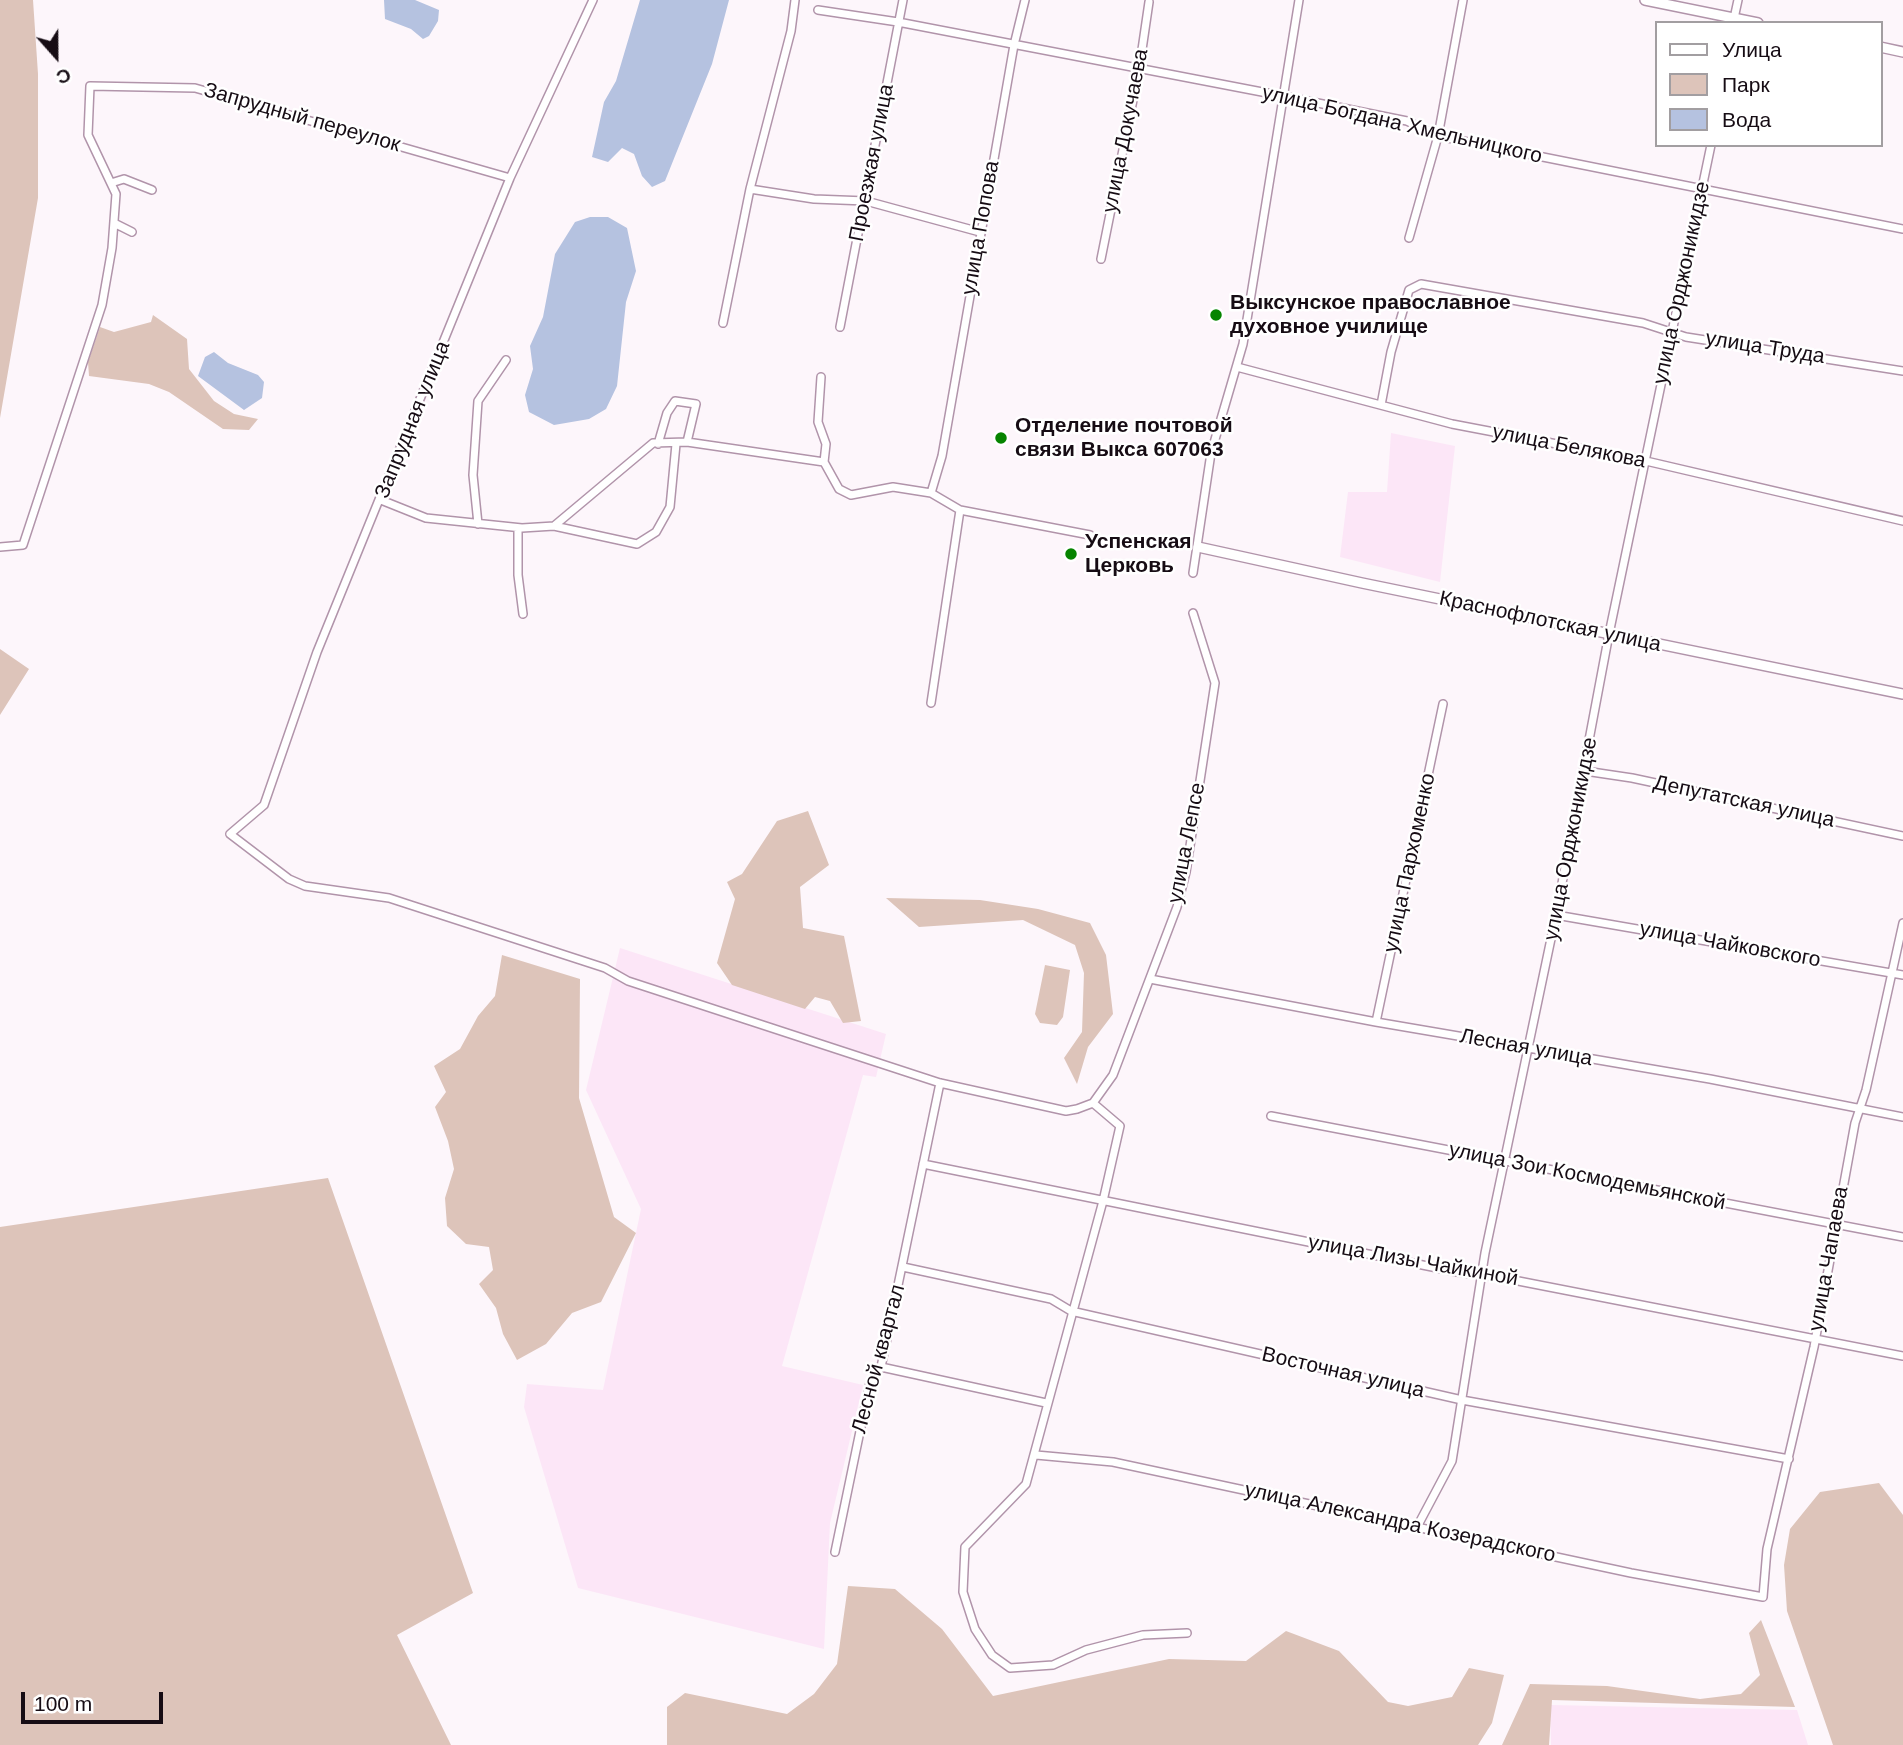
<!DOCTYPE html>
<meta charset="utf-8">
<style>
body{margin:0}
#map{position:relative;width:1903px;height:1745px;overflow:hidden;background:#fdf6fb;font-family:Arial,sans-serif}
canvas{display:block}
.legend{position:absolute;left:1655px;top:21px;width:228px;height:126px;box-sizing:border-box;background:#fff;border:2px solid #a29ea1;margin:0;padding:9px 12px;list-style:none;font-size:21px;color:#160c14}
.legend li{display:flex;align-items:center;gap:14px;height:35px}
.legend b{width:35px;border:2px solid #a29ea1}
.north{position:absolute;left:21px;top:21px;width:70px;height:70px;-webkit-text-stroke:5px #fff;paint-order:stroke;rotate:159deg;font-size:19px;font-weight:700;line-height:28px;text-align:center;color:#160c14}
.north::after{content:'';display:block;margin:auto;width:24px;height:32px;background:#160c14;clip-path:polygon(50% 0,100% 100%,50% 72%,0 100%)}
.scale{position:absolute;left:21px;top:1692px;width:142px;height:32px;box-sizing:border-box;border:4px solid #160c14;border-top:0;padding-left:9px;font-size:21px;line-height:24px;white-space:nowrap;color:#160c14;-webkit-text-stroke:5px #fff;paint-order:stroke}
</style>
<div id="map">
<canvas width="1903" height="1745"></canvas>
<ul class="legend">
<li><b style="height:9px;background:#fff"></b>Улица</li>
<li><b style="height:19px;background:#ddc4ba"></b>Парк</li>
<li><b style="height:19px;background:#b5c2e0"></b>Вода</li>
</ul>
<div class="north">С</div>
<div class="scale">100 m</div>
</div>
<script>
const c = document.querySelector('canvas').getContext('2d');
c.lineJoin = 'round';
function fillPath(path, color) { c.fillStyle = color; c.fill(path, 'evenodd'); }
const toPath = rows => new Path2D(rows.map(r => 'M' + r).join(''));
function trace(path, color, width, dash) { c.strokeStyle = color; c.lineWidth = width; c.lineCap = dash ? 'butt' : 'round'; c.setLineDash(dash || []); c.stroke(path); }
function write(font, color, halo, rows, align = 'center') {
  c.font = font + ' Arial,sans-serif'; c.lineWidth = 5; c.setLineDash([]); c.textBaseline = 'middle'; c.strokeStyle = halo; c.fillStyle = color; for (const [text, x, y, turn = 0] of rows) {
    c.save(); c.translate(x, y); c.rotate((+turn || 0) * Math.PI / 180); c.textAlign = isNaN(turn) ? turn : align; if (halo) c.strokeText(text, 0, 0); c.fillText(text, 0, 0); c.restore();
  }
}
fillPath(toPath([
 [1391,433,1455,446,1440,582,1340,557,1348,492,1387,492],
 [620,948,886,1034,876,1077,863,1075,782,1366,863,1385,830,1523,824,1649,578,1588,524,1407,527,1384,603,1390,641,1209,586,1090],
 [1550,1705,1797,1710,1808,1745,1551,1745]
]), '#fce6f7');
fillPath(toPath([
 [0,0,33,0,38,74,38,198,0,418],
 [153,315,187,339,189,369,214,401,234,414,258,419,249,430,223,429,169,392,149,384,89,376,88,362,100,327,114,332,151,322],
 [0,649,29,669,0,715],
 [808,811,829,865,800,887,803,928,844,936,861,1021,843,1023,830,1001,815,997,805,1009,732,985,717,963,735,899,727,882,742,874,777,821],
 [886,898,980,900,1038,909,1090,923,1106,955,1113,1014,1088,1047,1077,1084,1064,1058,1082,1032,1084,973,1075,945,1023,920,919,927],
 [502,955,580,979,579,1098,614,1217,636,1233,601,1302,572,1313,546,1344,517,1360,503,1334,496,1308,479,1284,493,1270,489,1247,466,1244,447,1226,445,1198,454,1169,448,1141,435,1107,446,1092,434,1066,460,1049,478,1016,495,996],
 [1045,965,1070,970,1063,1017,1057,1025,1040,1023,1035,1014],
 [328,1178,473,1593,397,1635,451,1745,0,1745,0,1227],
 [1879,1483,1903,1515,1903,1745,1833,1745,1787,1611,1784,1565,1790,1529,1820,1492],
 [848,1586,895,1589,942,1629,993,1696,1169,1659,1246,1661,1286,1631,1339,1651,1388,1702,1408,1706,1452,1697,1469,1668,1504,1675,1492,1723,1478,1745,667,1745,667,1707,685,1693,787,1714,814,1694,837,1664],
 [1761,1620,1795,1707,1552,1700,1549,1745,1502,1745,1530,1684,1607,1686,1700,1699,1741,1694,1760,1675,1749,1633]
]), '#ddc4ba');
fillPath(toPath([
 [384,0,415,0,439,10,438,21,429,36,423,39,411,29,385,19],
 [640,0,729,0,712,64,675,156,665,181,652,187,642,176,634,154,622,148,608,162,592,157,604,102,616,81],
 [590,217,608,217,627,228,636,271,626,302,617,386,606,409,589,419,554,425,529,412,525,395,533,369,530,346,543,317,555,254,575,222],
 [214,352,228,363,258,375,264,382,262,398,244,410,198,376,205,357]
]), '#b5c2e0');
const minor = toPath([
 [593,0,510,178,317,652,264,805,230,834,289,879,305,886,389,898,605,968,628,981,940,1083,1066,1111,1077,1109,1093,1103,1113,1075,1177,907,1186,872,1215,683,1193,613],
 [818,10,898,22,1283,96,1407,121,1438,136,1903,229],
 [1733,23,1738,0],
 [111,183,124,179,152,190],
 [750,189,814,199,866,201,980,232],
 [114,223,132,232],
 [1409,238,1438,136,1463,0],
 [1101,259,1139,70,1149,2],
 [723,323,750,189,791,31,795,0],
 [840,327,903,0],
 [1237,367,1452,424,1646,461,1903,521],
 [821,377,818,422,826,444,824,462],
 [1381,405,1391,352,1409,290,1421,284,1643,323,1686,337,1903,371],
 [658,444,667,413,675,401,696,404,687,442],
 [931,493,960,510,1090,535],
 [381,500,426,518,522,528,554,526,653,443,687,442,824,462,839,489,851,495,893,487,931,493,942,456,1014,45,1025,0],
 [478,524,473,475,478,401,506,360],
 [554,526,637,544,656,532,670,507,676,444],
 [518,528,518,575,523,614],
 [0,547,23,545,102,305,112,248,116,194,88,135,90,86,195,88,510,178],
 [1193,573,1211,453,1243,344,1299,0],
 [931,703,960,510],
 [1585,771,1632,778,1903,836],
 [1556,915,1903,975],
 [1150,979,1376,1022,1710,1079,1903,1117],
 [1376,1022,1443,704],
 [1093,1103,1120,1126,1103,1201,1026,1484,965,1547,963,1592,975,1629,992,1655,1010,1668,1053,1665,1086,1650,1143,1635,1187,1633],
 [1271,1116,1903,1237],
 [923,1164,1457,1272,1503,1278,1903,1356],
 [903,1267,1051,1299,1071,1311,1462,1400,1789,1459],
 [881,1367,1046,1403],
 [1036,1455,1113,1462,1631,1573,1763,1597,1767,1549,1814,1347,1855,1123,1866,1090,1903,923],
 [1417,1527,1452,1461,1485,1253,1556,915,1609,634,1711,145],
 [835,1552,870,1383,881,1367,940,1083]
]);
const tertiary = toPath([
 [1645,0,1758,23],
 [1880,47,1903,52],
 [1198,547,1362,583,1903,694]
]);
trace(minor, '#b194aa', 10);
trace(tertiary, '#b194aa', 12);
trace(minor, '#fff', 7);
trace(tertiary, '#fff', 9);
for (const [x, y, r, color] of [
 [1216,315,7,"#068400"],
 [1001,438,7,"#068400"],
 [1071,554,7,"#068400"]
]) { const dot = new Path2D(); dot.arc(x, y, r, 0, 2 * Math.PI); c.fillStyle = color; c.fill(dot); trace(dot, '#fff', 2.5); }
write('21px', '#160c14', '#fff', [
 ["Запрудный переулок",302,118,16],
 ["улица Богдана Хмельницкого",1402,125,13],
 ["улица Докучаева",1126,131,-79],
 ["Проезжая улица",872,163,-79],
 ["улица Попова",981,228,-80],
 ["улица Орджоникидзе",1682,283,-78],
 ["улица Труда",1765,348,9],
 ["Запрудная улица",413,420,-68],
 ["улица Белякова",1569,447,11],
 ["Краснофлотская улица",1550,622,12],
 ["Депутатская улица",1744,802,12],
 ["улица Орджоникидзе",1571,839,-79],
 ["улица Лепсе",1187,843,-79],
 ["улица Пархоменко",1410,863,-78],
 ["улица Чайковского",1730,945,10],
 ["Лесная улица",1526,1048,10],
 ["улица Зои Космодемьянской",1587,1177,11],
 ["улица Чапаева",1829,1259,-80],
 ["улица Лизы Чайкиной",1413,1261,10],
 ["Лесной квартал",879,1359,-75],
 ["Восточная улица",1343,1373,13],
 ["улица Александра Козерадского",1400,1523,12]
]);
write('bold 21px', '#160c14', '#fff', [
 ["Выксунское православное",1230,303],
 ["духовное училище",1230,327],
 ["Отделение почтовой",1015,426],
 ["связи Выкса 607063",1015,450],
 ["Успенская",1085,542],
 ["Церковь",1085,566]
], 'left');
</script>
